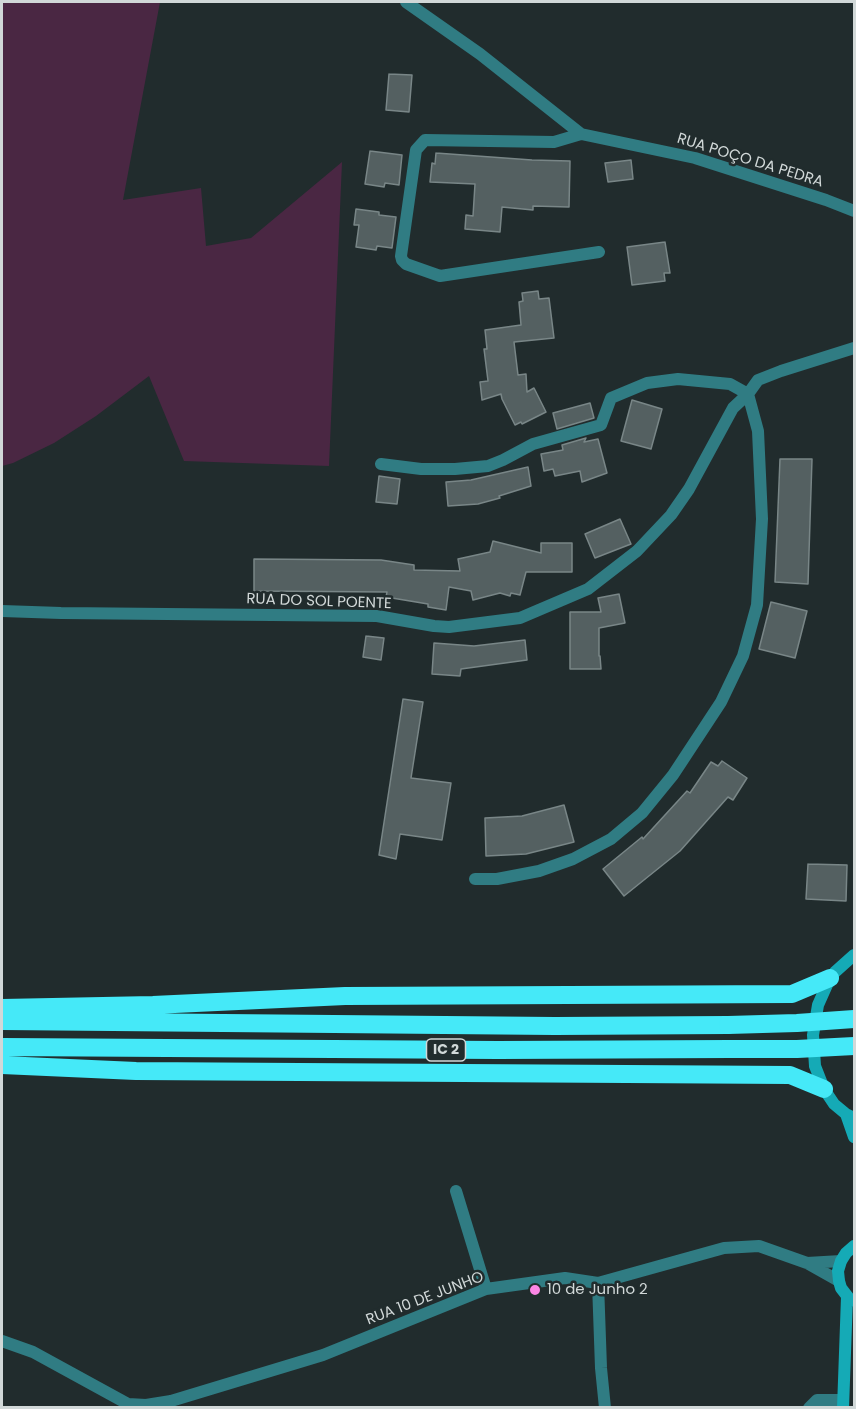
<!DOCTYPE html>
<meta charset="utf-8">
<style>
body{margin:0}
#map{position:relative;width:856px;height:1409px;overflow:hidden;background:#212c2d;font-family:Poppins,sans-serif}
canvas{display:block}
.frame{position:absolute;inset:0;border:3px solid #d1d8d8;pointer-events:none}
</style>
<div id="map">
<canvas width="856" height="1409"></canvas>
<div class="frame"></div>
</div>
<script>
const c = document.querySelector('canvas').getContext('2d');
c.lineJoin = 'round';
function fillPath(path, color) { c.fillStyle = color; c.fill(path, 'evenodd'); }
const toPath = rows => new Path2D(rows.map(r => 'M' + r).join(''));
function trace(path, color, width, dash) { c.strokeStyle = color; c.lineWidth = width; c.lineCap = dash ? 'butt' : 'round'; c.setLineDash(dash || []); c.stroke(path); }
function write(font, color, halo, rows, align = 'center') {
  c.font = font + ' Poppins,sans-serif'; c.lineWidth = 5; c.setLineDash([]); c.textBaseline = 'middle'; c.strokeStyle = halo; c.fillStyle = color; for (const [text, x, y, turn = 0] of rows) {
    c.save(); c.translate(x, y); c.rotate((+turn || 0) * Math.PI / 180); c.textAlign = isNaN(turn) ? turn : align; if (halo) c.strokeText(text, 0, 0); c.fillText(text, 0, 0); c.restore();
  }
}
fillPath(toPath([
 [2,2,160,2,123,200,201,188,206,246,251,238,342,162,329,466,184,461,149,376,96,416,54,443,13,463,2,466]
]), '#4a2743');
const building = toPath([
 [389,74,412,75,409,112,386,110,389,74],
 [370,151,402,155,399,185,385,183,384,187,365,184,370,151],
 [436,153,532,160,570,161,569,207,533,206,533,210,502,207,500,232,465,229,466,215,473,216,475,184,430,182,432,163,435,164,436,153],
 [631,160,633,179,608,182,605,163,631,160],
 [356,209,379,212,379,215,396,217,392,248,377,246,376,250,356,247,359,225,354,225,356,209],
 [665,242,670,273,664,273,665,281,632,285,627,247,665,242],
 [538,291,539,299,549,298,554,338,514,342,518,375,526,374,527,392,534,388,546,412,522,424,521,422,515,425,502,399,501,394,482,400,480,382,488,381,484,349,487,349,485,330,521,325,519,302,523,301,522,293,538,291],
 [632,400,662,409,651,449,621,441,632,400],
 [590,403,594,418,557,429,553,413,590,403],
 [586,438,584,442,598,439,607,473,582,482,580,471,555,476,553,469,544,471,541,454,563,450,562,445,586,438],
 [780,459,812,459,808,584,775,582,780,459],
 [528,467,531,486,499,496,500,498,478,504,448,506,446,482,471,480,528,467],
 [379,476,400,479,397,504,376,502,379,476],
 [620,519,631,544,595,558,585,534,620,519],
 [493,541,541,553,541,543,572,543,572,572,526,572,520,595,511,593,510,596,500,593,473,600,471,591,449,587,446,610,428,607,428,604,386,597,387,592,254,591,254,559,381,560,414,565,414,570,460,571,458,559,490,552,493,541],
 [619,594,625,623,599,628,599,656,600,656,601,669,570,669,570,612,601,612,598,598,619,594],
 [771,602,807,611,795,658,759,649,771,602],
 [366,636,384,638,381,660,363,657,366,636],
 [525,640,527,660,461,669,460,676,432,674,434,643,474,646,525,640],
 [403,699,423,702,411,778,451,783,442,840,400,834,396,859,379,855,403,699],
 [722,761,747,778,733,800,728,797,680,851,624,896,603,869,642,837,643,839,687,791,690,793,711,762,718,766,722,761],
 [564,805,574,842,526,854,486,856,485,818,522,816,564,805],
 [808,864,847,865,846,901,806,899,808,864]
]);
fillPath(building, '#546061');
trace(building, '#798687', 1.5);
trace(toPath([
 [406,2,480,54,581,134],
 [599,252,440,276,406,264,402,260,401,256,416,150,425,140,554,142,581,134,695,158,826,200,854,211],
 [381,464,421,469,455,469,488,466,503,460,533,444,601,425,611,398,647,383,678,379,730,384,748,394],
 [2,611,61,613,377,616,434,626,449,627,520,618,588,589,637,551,671,515,689,489,733,408,748,394,758,380,781,371,854,348],
 [475,879,497,879,539,871,573,859,611,839,642,813,673,775,721,702,743,656,757,605,762,519,758,431,748,394],
 [456,1191,486,1289],
 [807,1263,841,1261],
 [598,1283,601,1368,605,1408],
 [2,1341,33,1352,128,1404,146,1405,171,1401,323,1355,486,1289,565,1278,598,1283,724,1248,759,1246,807,1263,839,1281],
 [809,1408,817,1400,843,1400]
]), '#307c83', 12);
trace(toPath([
 [854,955,835,972,830,978,818,1005,813,1035,815,1066,824,1089,834,1104,846,1114,854,1118],
 [846,1114,854,1137],
 [851,1301,841,1288,839,1281,838,1271,841,1261,846,1253,854,1246],
 [843,1408,847,1297]
]), '#15aab6', 12);
trace(toPath([
 [2,1008,153,1005,345,996,792,994,830,978],
 [2,1021,555,1026,728,1025],
 [2,1047,498,1050,730,1049],
 [2,1065,136,1071,790,1075,824,1089]
]), '#45e9f8', 18);
trace(toPath([
 [728,1025,797,1023,854,1019],
 [730,1049,797,1049,854,1046]
]), '#45e9f8', 18);
for (const [x, y, r, color] of [
 [535,1290,6,"#fb86e4"]
]) { const dot = new Path2D(); dot.arc(x, y, r, 0, 2 * Math.PI); c.fillStyle = color; c.fill(dot); trace(dot, '#212c2d', 2); }
for (const [x, y, w] of [
 [446,1050,39]
]) { const box = new Path2D(); box.roundRect(x - w / 2, y - 11, w, 22, 4.5); c.fillStyle = '#212c2d'; c.fill(box); trace(box, '#d1d8d8', 1.5); }
write('bold 14px', '#d1d8d8', null, [
 ["IC 2",446,1050]
]);
write('15px', '#d1d8d8', '#212c2d', [
 ["RUA POÇO DA PEDRA",750,161,17],
 ["RUA DO SOL POENTE",319,602,2],
 ["RUA 10 DE JUNHO",425,1299,-21]
]);
write('15px', '#d1d8d8', '#212c2d', [
 ["10 de Junho 2",547,1290]
], 'left');
</script>
